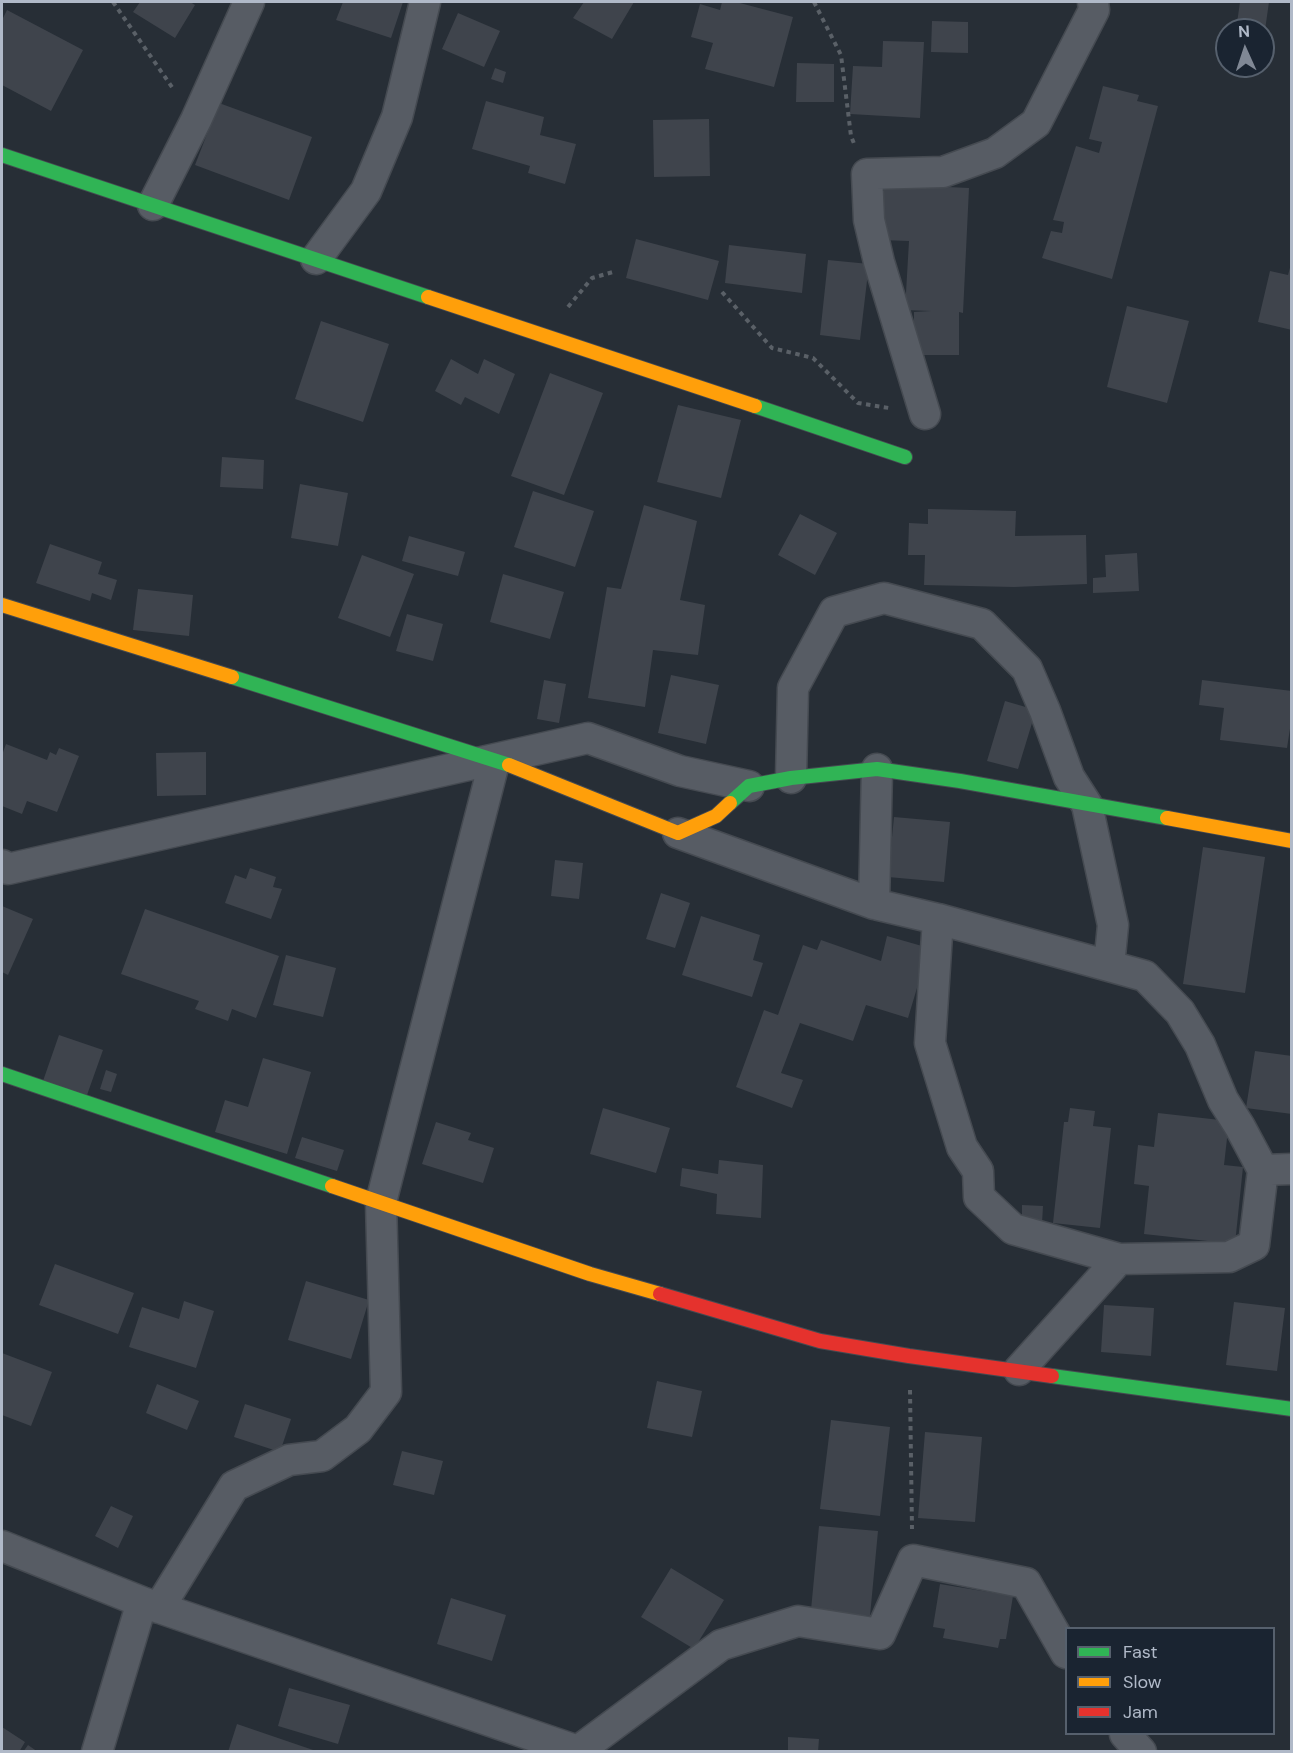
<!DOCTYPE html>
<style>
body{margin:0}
#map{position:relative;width:1293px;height:1753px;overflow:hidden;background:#272e36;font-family:"DM Sans",sans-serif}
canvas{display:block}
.frame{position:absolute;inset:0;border:3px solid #b0b9c8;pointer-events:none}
.legend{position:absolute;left:1065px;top:1627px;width:210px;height:108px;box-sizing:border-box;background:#1a2431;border:2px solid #56606d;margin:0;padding:8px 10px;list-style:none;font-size:18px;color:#b0b9c8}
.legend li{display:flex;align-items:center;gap:12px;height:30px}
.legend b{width:30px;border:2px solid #56606d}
.north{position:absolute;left:1215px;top:18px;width:60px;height:60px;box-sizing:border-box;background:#1a2431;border:2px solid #56606d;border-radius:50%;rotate:357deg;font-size:16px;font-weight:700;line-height:24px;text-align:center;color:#b0b9c8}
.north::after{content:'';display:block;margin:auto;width:21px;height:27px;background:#808895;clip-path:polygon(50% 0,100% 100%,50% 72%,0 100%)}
</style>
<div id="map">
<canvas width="1293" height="1753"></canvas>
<div class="frame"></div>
<ul class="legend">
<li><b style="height:8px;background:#30b455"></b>Fast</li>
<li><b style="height:8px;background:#ff9f0a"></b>Slow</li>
<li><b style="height:8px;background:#e5322d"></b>Jam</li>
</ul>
<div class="north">N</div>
</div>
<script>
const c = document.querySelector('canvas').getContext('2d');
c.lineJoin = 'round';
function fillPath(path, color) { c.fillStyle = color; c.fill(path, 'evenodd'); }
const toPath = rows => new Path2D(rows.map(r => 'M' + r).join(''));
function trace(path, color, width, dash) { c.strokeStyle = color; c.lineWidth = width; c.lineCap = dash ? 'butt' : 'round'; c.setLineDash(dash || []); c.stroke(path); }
fillPath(toPath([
 [140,2,190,2,195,5,175,38,133,12],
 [343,2,403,2,391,38,336,20],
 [584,2,634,2,612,39,573,18],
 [722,2,736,2,793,17,774,87,705,69,713,43,691,37,700,4,720,10],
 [1240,2,1269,2,1264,37,1263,30,1236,30],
 [7,10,83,50,51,111,2,85,2,20],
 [458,13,500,31,484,67,442,49],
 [932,21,968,22,968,53,931,52],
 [883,41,924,42,920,118,850,114,853,66,882,67],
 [797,63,834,64,834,102,796,102],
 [495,68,506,72,503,83,491,79],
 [1103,86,1139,95,1137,101,1158,106,1112,279,1042,258,1051,231,1062,233,1064,222,1053,220,1076,146,1099,153,1102,142,1089,139],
 [486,101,544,117,540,135,576,144,565,184,528,173,530,166,472,149],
 [219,103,312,137,289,200,195,165],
 [709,119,710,176,654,177,653,120],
 [884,184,969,188,963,313,959,312,959,355,914,355,914,312,931,311,905,310,909,241,881,240],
 [636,239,719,261,708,300,626,278],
 [729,245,806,254,802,293,725,283],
 [828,260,869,264,860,340,820,335],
 [1291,264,1292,330,1258,322,1270,271,1288,275],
 [1127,306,1189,321,1167,403,1107,387],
 [321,321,389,344,363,422,295,399],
 [451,359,478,374,484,359,515,374,499,414,465,397,461,405,435,391],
 [550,373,603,393,564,495,511,476],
 [678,405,741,420,721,498,657,482],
 [222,457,264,460,263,489,220,487],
 [300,484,348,493,338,546,291,538],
 [533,491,594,511,575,567,514,547],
 [644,505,697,521,680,600,705,605,698,655,653,650,645,707,588,698,607,587,621,589],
 [928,509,1016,511,1015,536,1086,535,1087,584,1014,587,924,585,925,555,908,555,909,523,928,524],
 [800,514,837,533,815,575,778,555],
 [409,536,465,552,458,576,402,561],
 [50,544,102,562,98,574,117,580,111,600,92,593,90,601,36,583],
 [1137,553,1139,591,1093,593,1093,578,1106,577,1105,555],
 [362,555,414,574,390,637,338,618],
 [503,574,564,592,550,639,490,622],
 [138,589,193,595,189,636,133,630],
 [407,614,443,624,433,661,396,651],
 [671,675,719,685,706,744,658,733],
 [544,680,566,684,559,723,537,719],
 [1202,680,1292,691,1292,716,1287,748,1220,740,1224,708,1199,705],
 [1005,701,1036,710,1018,769,987,761],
 [6,744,47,760,50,752,56,755,59,748,79,756,57,812,27,801,22,814,2,806,2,755],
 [206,752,206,795,157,796,156,753],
 [894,817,950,822,944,882,888,877],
 [1203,847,1265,857,1245,993,1183,984],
 [555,860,583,863,579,899,551,896],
 [250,868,276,877,273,887,282,889,271,919,225,903,235,875,246,879],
 [661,893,690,903,675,948,646,939],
 [2,906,33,919,8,975,2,972],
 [145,909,279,956,256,1018,232,1009,228,1021,195,1009,199,1001,121,974],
 [701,916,760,935,753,960,763,963,752,997,682,975],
 [887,936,929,948,908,1018,866,1005,853,1041,800,1023,781,1073,803,1080,792,1108,736,1087,764,1010,778,1015,803,945,817,950,821,940,881,961],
 [286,955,336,968,323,1017,273,1005],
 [59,1035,103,1050,87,1095,43,1081],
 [1255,1051,1292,1056,1292,1114,1246,1108],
 [263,1058,311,1072,287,1154,215,1132,225,1100,248,1107],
 [106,1070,117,1074,111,1092,100,1089],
 [603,1108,670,1128,656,1173,590,1154],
 [1070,1108,1095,1111,1093,1126,1111,1128,1100,1228,1053,1223,1064,1122,1068,1122],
 [1158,1113,1229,1121,1224,1165,1243,1167,1235,1244,1144,1234,1149,1186,1134,1184,1138,1145,1154,1147],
 [436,1122,471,1133,468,1140,494,1148,483,1183,422,1164],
 [302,1137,344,1150,337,1171,295,1158],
 [719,1160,763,1165,761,1218,716,1214,717,1194,680,1186,682,1168,718,1174],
 [1022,1205,1043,1206,1042,1224,1022,1224],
 [55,1264,134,1293,118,1334,39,1305],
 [306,1281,369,1300,351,1359,288,1340],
 [184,1301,214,1311,196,1368,129,1347,142,1307,179,1319],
 [1234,1302,1285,1308,1277,1371,1226,1365],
 [1104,1305,1154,1308,1151,1356,1101,1352],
 [2,1353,52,1372,31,1426,2,1415],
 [657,1381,702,1391,692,1437,647,1428],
 [157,1384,199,1401,187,1430,146,1413],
 [245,1404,291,1419,280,1452,234,1437],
 [831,1420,890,1427,880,1516,820,1509],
 [925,1432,982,1437,975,1522,918,1518],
 [402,1451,443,1461,434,1495,393,1485],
 [111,1506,133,1516,118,1548,95,1536],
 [819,1526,878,1531,870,1616,811,1610],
 [671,1568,724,1600,694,1649,641,1617],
 [940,1584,1013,1596,1006,1639,1000,1639,998,1648,943,1638,945,1629,933,1627],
 [451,1598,506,1615,492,1661,437,1644],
 [289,1688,350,1705,338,1744,278,1726],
 [237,1724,316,1751,316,1752,228,1752],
 [2,1727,25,1742,19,1752,2,1752],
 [788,1737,819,1739,818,1752,788,1752],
 [28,1745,38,1752,23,1752]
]), '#3f444c');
const street = toPath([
 [153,205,196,120,249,2],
 [316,259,366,191,397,117,425,2],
 [925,414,879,262,869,220,867,174,943,172,995,153,1036,123,1094,10,1093,2],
 [791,778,793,688,834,612,884,598,982,624,1027,669,1045,711,1069,777,1087,805,1113,925,1109,966,1145,976,1180,1012,1200,1045,1223,1100,1240,1127,1263,1170,1292,1169],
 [678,833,874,904,877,769],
 [2,865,8,869,588,738,680,771,749,786],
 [874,904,938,919,1109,966],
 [938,919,930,1043,962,1147,978,1171,979,1197,1013,1229,1119,1259,1229,1257,1254,1245,1263,1170],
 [1019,1370,1119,1259],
 [2,1546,142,1602,581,1752],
 [159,1608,234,1486,289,1460,322,1456,358,1429,386,1392,381,1202,495,759],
 [1125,1734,1141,1752],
 [578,1751,721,1645,798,1621,880,1634,913,1560,1026,1583,1066,1653],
 [97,1752,142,1602]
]);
const fast = toPath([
 [2,155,428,297],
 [755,406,905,457],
 [232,677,509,765],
 [730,803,749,786,791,778,877,769,960,781,1167,818],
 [2,1074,332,1186],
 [1052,1376,1292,1409]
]);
const slow = toPath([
 [428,297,755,406],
 [2,605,232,677],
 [509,765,678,833,716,816,730,803],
 [1167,818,1292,841],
 [332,1186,590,1274,660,1294]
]);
const jam = toPath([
 [660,1294,820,1341,909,1356,1052,1376]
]);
trace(street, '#454a51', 33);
trace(fast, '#454a51', 16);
trace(slow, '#454a51', 16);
trace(jam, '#454a51', 16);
trace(toPath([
 [113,2,174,90],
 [814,2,841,55,851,136,855,146],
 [722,292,772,348,813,358,858,403,889,408],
 [568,307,592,278,613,272],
 [910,1390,912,1529]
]), '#5a6067', 4, [4.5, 4.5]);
trace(street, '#575c64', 30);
trace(fast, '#30b455', 14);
trace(slow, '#ff9f0a', 14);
trace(jam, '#e5322d', 14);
</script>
